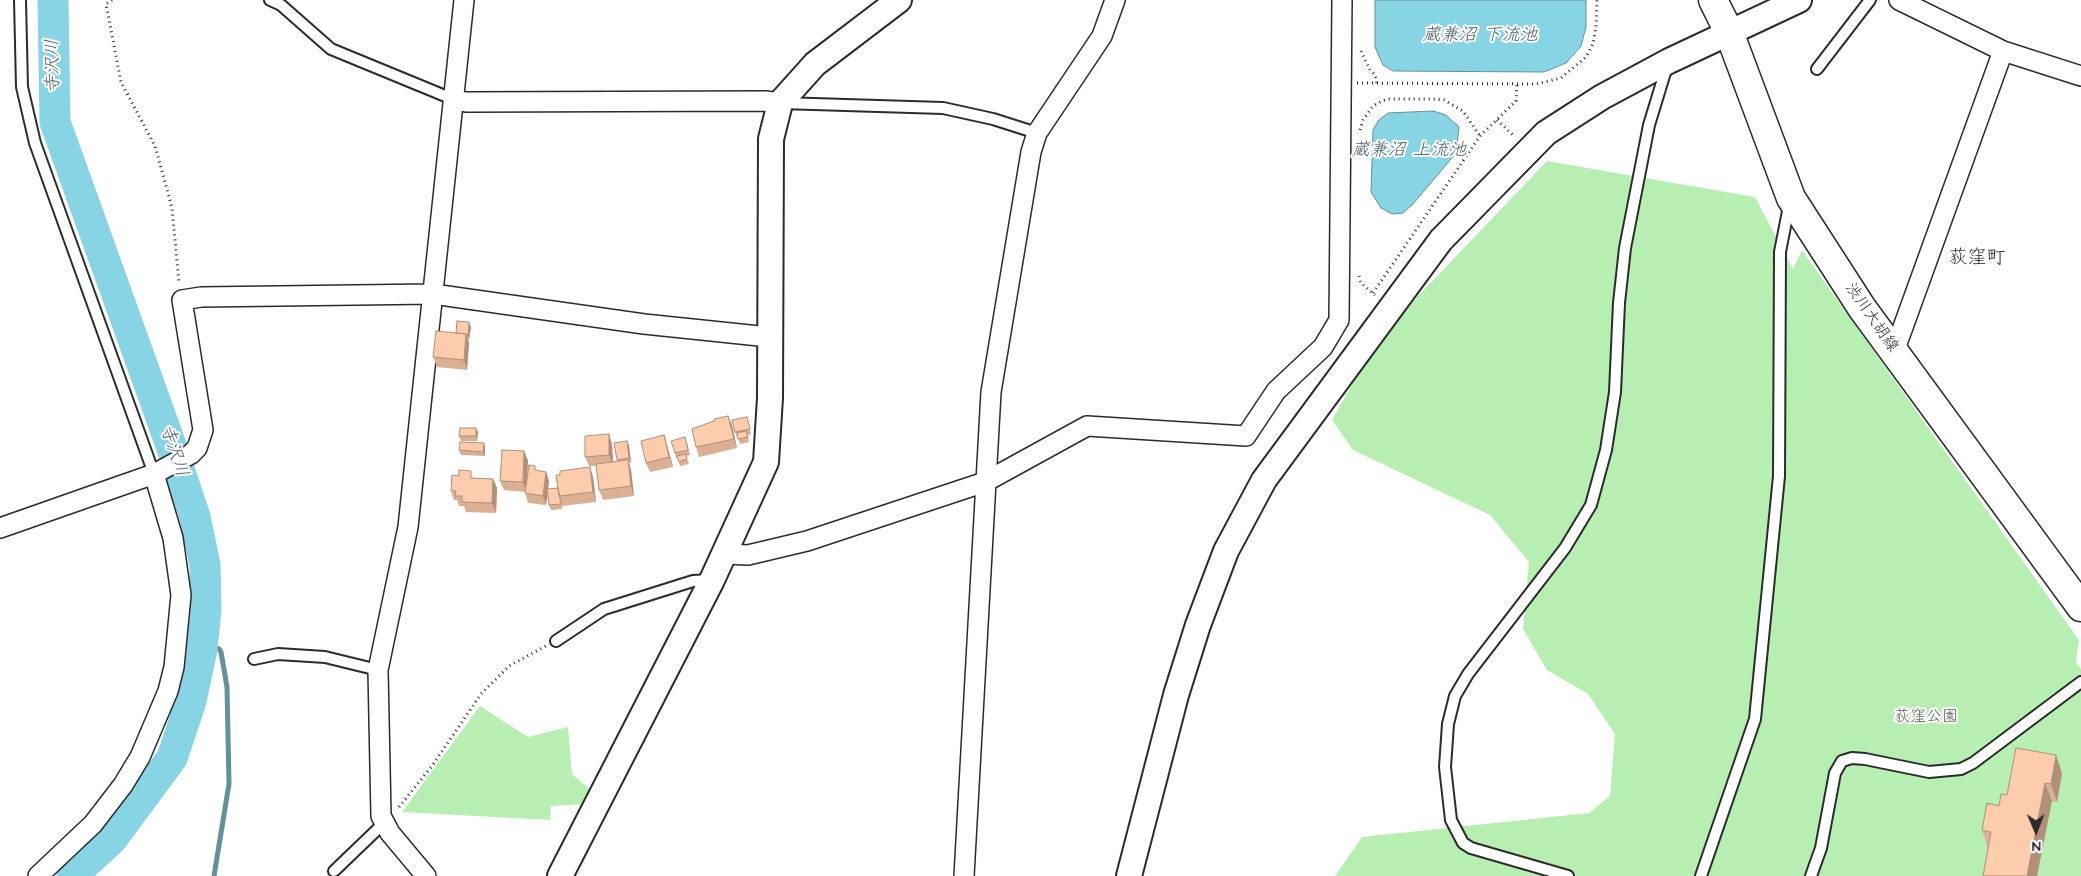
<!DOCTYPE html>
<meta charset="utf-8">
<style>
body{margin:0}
#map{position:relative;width:2081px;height:876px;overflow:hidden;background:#fff;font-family:"Architects Daughter",sans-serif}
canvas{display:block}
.north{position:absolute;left:2011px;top:806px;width:50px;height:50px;-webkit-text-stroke:4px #fff;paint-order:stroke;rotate:179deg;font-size:14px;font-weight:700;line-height:20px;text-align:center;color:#2b2b2b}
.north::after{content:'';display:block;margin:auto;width:18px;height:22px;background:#2b2b2b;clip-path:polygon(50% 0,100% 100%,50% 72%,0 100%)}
</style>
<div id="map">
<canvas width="2081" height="876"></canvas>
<div class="north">N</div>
</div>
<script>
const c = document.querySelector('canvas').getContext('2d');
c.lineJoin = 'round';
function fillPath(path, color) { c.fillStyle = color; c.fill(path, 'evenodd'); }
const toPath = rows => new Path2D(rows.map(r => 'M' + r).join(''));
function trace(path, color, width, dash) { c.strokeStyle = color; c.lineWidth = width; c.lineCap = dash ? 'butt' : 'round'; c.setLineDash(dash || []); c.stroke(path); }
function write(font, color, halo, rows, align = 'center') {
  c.font = font + ' "Architects Daughter","Klee One",sans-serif'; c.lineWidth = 4; c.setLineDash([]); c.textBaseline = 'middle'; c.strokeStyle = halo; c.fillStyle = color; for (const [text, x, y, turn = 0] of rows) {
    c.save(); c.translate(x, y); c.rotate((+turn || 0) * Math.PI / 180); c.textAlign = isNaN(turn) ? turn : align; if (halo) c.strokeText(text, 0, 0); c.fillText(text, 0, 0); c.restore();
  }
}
fillPath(toPath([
 [1547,161,1755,197,1793,269,1802,250,2079,640,2076,662,2081,669,2081,876,1335,876,1362,837,1589,813,1610,796,1615,734,1588,694,1547,670,1523,629,1529,562,1490,515,1353,450,1332,420,1378,338],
 [480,706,528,737,568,727,572,774,592,791,586,804,551,806,550,820,402,812]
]), '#b7efb2');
const water = toPath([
 [1375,0,1586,0,1586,27,1581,46,1566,63,1544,72,1393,71,1383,65,1375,47,1375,0],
 [1433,111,1446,115,1459,127,1456,153,1413,204,1403,213,1392,214,1381,208,1371,192,1373,130,1379,120,1388,113,1433,111]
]);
fillPath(water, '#87d5e4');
trace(water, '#62919a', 1);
trace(toPath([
 [203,646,219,649,221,652,227,687,229,784,214,876]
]), '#62919a', 5);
trace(toPath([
 [53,0,55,122,172,448,195,517,205,565,206,609,202,649,191,701,172,758,112,839,72,876]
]), '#87d5e4', 31);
const service = toPath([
 [20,0,22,87,35,143,154,474],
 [270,0,281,5,331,49,455,100],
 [1817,69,1870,0],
 [781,103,943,108,993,119,1037,133],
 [556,641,604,609,693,581,711,580],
 [254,659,278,654,325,657,378,670],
 [334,871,383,824],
 [1568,876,1471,848,1463,843,1451,820,1445,767,1448,724,1455,696,1468,674,1565,548,1591,505,1606,450,1615,392,1619,303,1625,248,1649,125,1667,66],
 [1701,876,1755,719,1779,476,1780,252,1789,206],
 [1811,876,1821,848,1835,773,1842,761,1852,758,1865,759,1929,772,1961,769,1973,763,2081,682]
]);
const minor = toPath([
 [1899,0,2003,51,2081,76],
 [455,100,466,102,765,101,780,103],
 [1894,352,2003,51],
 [0,528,154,474,191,454,197,448,203,430,182,300,201,297,433,294,644,324,769,337],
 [725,554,748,555,807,541,985,482,1087,426,1246,436,1276,391,1323,347,1339,320,1342,0],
 [38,876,93,824,123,785,140,757,168,691,174,667,181,595,173,538,154,474],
 [426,876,390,833,381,816,378,670,408,527,464,0],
 [964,876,991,392,1031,152,1037,133,1102,36,1115,0]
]);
const tertiary = toPath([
 [560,876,712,580,766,462,770,398,771,139,780,103,815,64,899,0],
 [1129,876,1176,695,1198,625,1226,551,1264,480,1441,240,1546,133,1602,97,1669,61,1799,0]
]);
const primary = toPath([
 [1713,0,1729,32,1791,198,1862,308,2081,607]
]);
trace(service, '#2b2b2b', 14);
trace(minor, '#2b2b2b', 22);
trace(tertiary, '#2b2b2b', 28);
trace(primary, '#2b2b2b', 31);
trace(toPath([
 [112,0,106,4,121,82,155,146,168,193,172,208,179,283],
 [1361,51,1370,70,1375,75,1377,83],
 [1357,83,1536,84,1561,78,1586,57,1593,44,1596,27,1597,0],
 [1497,120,1513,135],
 [1360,130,1363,120,1373,106,1380,102,1387,99,1433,99,1444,100,1463,111,1480,136],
 [1359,276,1361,283,1375,295],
 [1373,293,1480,136,1516,101,1517,84],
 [399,807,432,766,481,694,509,666,546,646]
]), '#2b2b2b', 3, [1, 4]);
trace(service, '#fff', 10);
trace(minor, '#fff', 19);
trace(tertiary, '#fff', 24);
trace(primary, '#fff', 28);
fillPath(toPath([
 [471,327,469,340,468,340,469,343,467,370,437,367,433,357,456,333],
 [728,416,732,425,737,448,699,457,696,447],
 [747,417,751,434,748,435,749,442,740,444,738,437,737,437,735,432],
 [478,432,477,441,461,441,459,436],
 [664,435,673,467,650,472,646,463],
 [627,441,629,446,631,463,629,463,631,470,634,496,603,500,599,490,596,466,589,466,585,457,612,444,613,462,617,462,617,460],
 [687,442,690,455,686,456,689,464,680,466,678,458,676,458,675,453],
 [484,443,485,448,485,456,461,455,459,450],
 [524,451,528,461,527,479,537,471,546,472,549,481,548,489,558,488,560,475,590,467,593,477,596,502,562,506,562,505,562,509,551,510,549,505,548,493,546,505,528,503,525,493,525,492,504,490,500,481],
 [459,476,474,478,493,479,497,488,496,513,466,512,464,506,459,506,457,500,454,500,451,491],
 [2062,773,2057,802,2052,801,1988,848,1982,830,1999,806]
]), '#daaf94');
fillPath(toPath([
 [469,322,471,327,469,340,468,335],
 [466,334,469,343,467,370,464,360],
 [728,416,732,425,737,448,734,439],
 [476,428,478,432,477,441,476,436],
 [609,434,612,444,613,464,609,455],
 [664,435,667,445,673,467,669,457],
 [627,441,629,446,631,463,629,458],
 [484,443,485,448,485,456,483,452],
 [524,451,528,461,526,492,523,482],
 [628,460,631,470,634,496,631,486],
 [590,467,593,477,596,502,593,492],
 [546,472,549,481,546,505,543,496],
 [493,479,497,488,496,513,492,503],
 [2056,755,2062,773,2057,802,2051,784],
 [2045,783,2052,801,2037,876,2027,876]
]), '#b18f78');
const building = toPath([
 [457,321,469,322,468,335,467,335,466,334,456,333,457,321],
 [436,331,466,334,464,360,433,357,436,331],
 [728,416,734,439,696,447,692,429,714,421,714,419,728,416],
 [747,417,750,429,735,432,732,420,747,417],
 [460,428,476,428,476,436,459,436,460,428],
 [746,431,748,437,738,439,737,433,746,431],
 [609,434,609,455,585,457,585,436,609,434],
 [664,435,669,457,646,463,641,441,664,435],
 [685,437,688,450,675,453,671,441,685,437],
 [627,441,629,458,617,460,614,443,627,441],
 [460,442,484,443,483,452,459,450,460,442],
 [502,450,524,451,523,482,500,481,502,450],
 [686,454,687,459,679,462,677,456,686,454],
 [628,460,631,486,599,490,596,464,628,460],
 [529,465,535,466,535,470,546,472,543,496,525,493,529,465],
 [590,467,593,492,559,496,556,475,560,475,560,471,590,467],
 [459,470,471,471,471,478,493,479,492,503,462,502,462,496,455,496,456,491,451,491,452,475,459,476,459,470],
 [558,488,561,504,549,505,547,489,558,488],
 [2016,748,2056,755,2051,784,2045,783,2027,876,1983,876,1991,832,1982,830,1987,803,1999,806,2001,794,2007,795,2016,748]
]);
fillPath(building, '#fdccac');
trace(building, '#b18f78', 1);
write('16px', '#2b2b2b', '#fff', [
 ["渋川大胡線",1871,318,55]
]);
write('16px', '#4e5c4d', '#fff', [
 ["荻窪公園",1926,718]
]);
write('italic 18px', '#475e62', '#fff', [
 ["蔵兼沼 下流池",1480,36],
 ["寺沢川",54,66,-91],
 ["蔵兼沼 上流池",1409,151],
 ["寺沢川",173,451,71]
]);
write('19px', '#2b2b2b', '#fff', [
 ["荻窪町",1977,259]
]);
</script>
